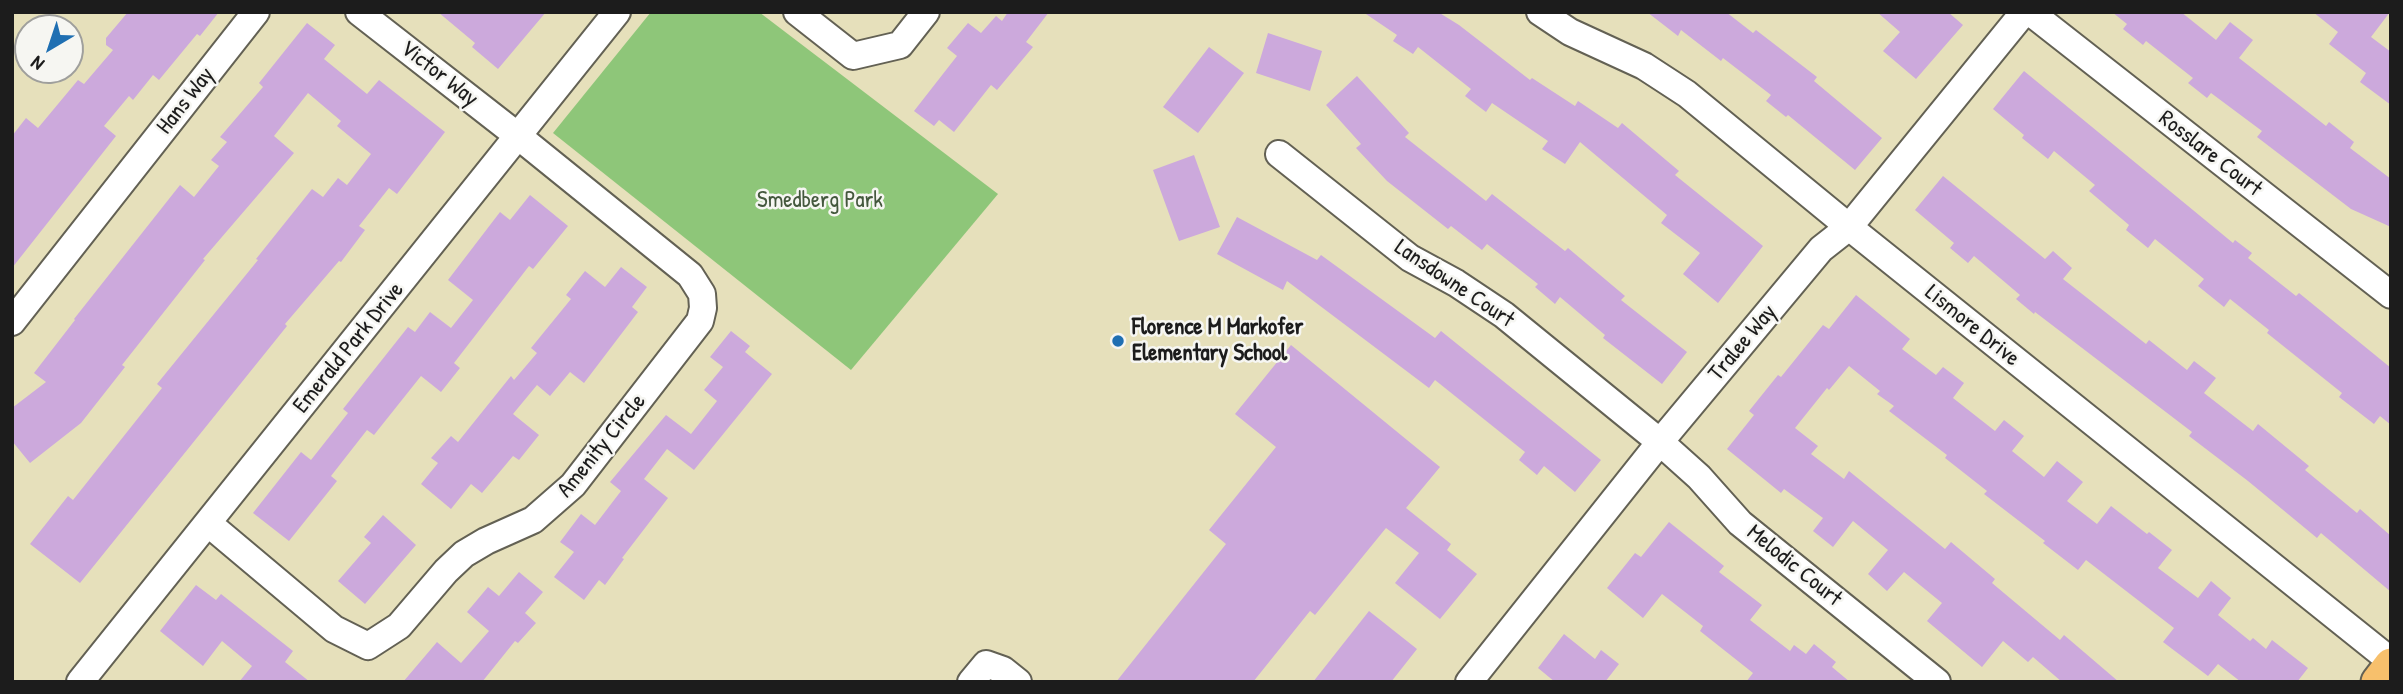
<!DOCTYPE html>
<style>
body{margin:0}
#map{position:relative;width:2403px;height:694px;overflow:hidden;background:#e6e0bb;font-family:"Patrick Hand",sans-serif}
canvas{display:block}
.frame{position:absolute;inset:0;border:14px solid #1c1c1c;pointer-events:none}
.north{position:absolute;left:14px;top:14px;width:70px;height:70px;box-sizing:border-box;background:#f6f6f2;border:2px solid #9f9f9c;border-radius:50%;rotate:219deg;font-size:19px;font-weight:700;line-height:28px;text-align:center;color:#1c1c1c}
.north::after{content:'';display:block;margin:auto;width:24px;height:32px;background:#1f6fb2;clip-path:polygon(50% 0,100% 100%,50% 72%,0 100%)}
</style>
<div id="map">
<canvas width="2403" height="694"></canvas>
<div class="frame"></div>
<div class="north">N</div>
</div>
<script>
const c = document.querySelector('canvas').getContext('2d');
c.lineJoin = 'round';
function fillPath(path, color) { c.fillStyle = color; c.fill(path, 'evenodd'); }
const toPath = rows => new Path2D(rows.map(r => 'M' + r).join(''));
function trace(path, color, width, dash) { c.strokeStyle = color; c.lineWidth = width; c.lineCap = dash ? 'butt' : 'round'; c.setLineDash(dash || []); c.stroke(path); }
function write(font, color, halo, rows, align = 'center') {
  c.font = font + ' "Patrick Hand",sans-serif'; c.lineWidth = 5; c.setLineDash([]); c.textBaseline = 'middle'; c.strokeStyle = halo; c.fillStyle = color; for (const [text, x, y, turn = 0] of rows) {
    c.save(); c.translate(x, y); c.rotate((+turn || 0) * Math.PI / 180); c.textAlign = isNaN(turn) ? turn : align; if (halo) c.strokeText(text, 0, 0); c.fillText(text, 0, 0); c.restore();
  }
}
fillPath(toPath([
 [651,12,759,12,998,194,851,370,553,133]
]), '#8ec679');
fillPath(toPath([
 [128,12,219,12,200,36,197,34,159,80,153,75,133,100,129,96,104,126,116,136,12,268,12,136,26,118,38,128,78,80,84,84,113,50,106,45,106,38],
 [438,12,546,12,498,69,472,47,475,43],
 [1008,12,1049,12,1026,42,1033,47,997,90,991,85,954,132,939,120,934,126,914,111,957,56,947,48,968,23,981,33,996,16,1002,21],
 [1363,12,1438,12,1459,25,1530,80,1532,78,1575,106,1578,101,1618,128,1622,123,1679,171,1675,175,1763,246,1718,303,1683,274,1700,253,1661,223,1667,215,1580,142,1565,164,1542,149,1548,141,1492,103,1486,112,1465,96,1471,89,1418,47,1413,54,1393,41,1397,35],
 [1647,12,1726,12,1753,33,1756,30,1817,77,1814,81,1882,138,1855,170,1788,115,1786,117,1766,101,1771,95,1723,58,1721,61,1681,30,1678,36],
 [1877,12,1948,12,1963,25,1916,79,1883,51,1900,32],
 [2112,12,2181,12,2216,40,2230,22,2253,40,2239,58,2326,126,2329,122,2354,142,2350,148,2391,179,2391,227,2351,209,2257,137,2262,131,2211,93,2207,98,2188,83,2193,78,2146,41,2143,45,2123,29,2127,24],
 [2313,12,2390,12,2371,37,2391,52,2391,105,2360,82,2366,73,2329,44,2338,32],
 [307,23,335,45,324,59,367,94,379,80,445,132,397,194,389,188,359,226,365,230,341,262,339,261,285,324,287,326,80,583,30,544,68,496,73,500,162,388,157,384,258,260,256,259,312,189,323,197,338,178,347,185,371,154,337,126,341,121,308,93,274,136,294,153,203,259,205,260,122,365,125,367,81,423,30,463,12,441,12,408,46,382,34,373,75,320,74,319,180,185,194,197,219,166,211,160,227,142,220,137,263,87,259,83],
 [1268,33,1322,51,1310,91,1256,73],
 [1209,47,1244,73,1198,133,1163,107],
 [2024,71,2233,243,2235,240,2252,253,2248,258,2296,296,2299,293,2391,368,2391,425,2380,416,2374,424,2339,397,2342,393,2267,333,2269,330,2230,299,2224,307,2198,286,2204,279,2155,239,2148,248,2126,230,2129,225,2089,191,2095,185,2054,151,2048,159,2022,138,2024,135,1993,109],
 [1357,76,1409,133,1405,137,1486,201,1492,194,1565,251,1568,248,1625,296,1621,300,1687,352,1662,384,1603,338,1605,335,1560,297,1555,304,1535,287,1538,284,1487,244,1482,250,1451,226,1448,229,1387,181,1356,148,1361,144,1326,105],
 [1194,155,1220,227,1179,241,1153,170],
 [1943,176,2045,259,2053,251,2072,268,2063,279,2146,344,2149,340,2187,370,2194,361,2216,378,2204,393,2253,431,2258,424,2309,466,2305,470,2357,513,2360,509,2391,536,2391,592,2321,533,2317,538,2248,481,2189,436,2192,432,2035,312,2034,314,2016,299,2020,295,1974,256,1968,263,1950,248,1954,243,1915,210],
 [530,195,568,226,533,269,529,266,454,363,460,368,441,392,421,376,374,435,367,430,331,476,337,481,289,541,253,513,301,452,311,460,348,413,343,409,408,327,415,332,430,312,451,328,473,300,448,280,500,212,510,220],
 [1237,217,1317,260,1321,255,1435,338,1441,331,1601,460,1575,492,1544,466,1537,475,1519,460,1525,452,1435,380,1429,388,1287,281,1283,290,1217,254],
 [621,267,647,287,632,307,638,312,584,383,570,372,550,396,537,385,513,414,539,435,519,460,513,456,482,493,471,484,451,509,421,484,438,463,431,458,451,436,458,442,511,376,514,380,537,353,531,348,571,299,566,295,585,271,605,287],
 [1856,295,1910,339,1902,349,1936,375,1943,367,1964,383,1953,398,1995,431,2004,420,2024,436,2012,451,2044,477,2057,461,2083,482,2067,501,2097,524,2111,506,2147,534,2149,532,2172,550,2158,568,2198,598,2211,581,2231,598,2218,615,2250,641,2253,638,2266,649,2272,640,2308,668,2297,682,2241,682,2218,664,2208,676,2163,642,2174,628,2086,560,2078,570,2043,543,2045,541,1984,494,1987,491,1945,458,1947,455,1889,411,1894,406,1877,394,1880,391,1849,366,1829,390,1827,388,1795,428,1818,446,1811,454,1844,479,1849,471,1945,549,1951,542,1995,579,1992,583,2060,640,2064,635,2119,682,2062,682,2033,657,2028,662,2003,641,1982,667,1927,621,1942,603,1904,572,1887,591,1868,574,1888,550,1853,521,1833,547,1813,531,1823,518,1784,489,1781,493,1727,449,1754,415,1749,411,1778,375,1781,377,1823,325,1829,329],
 [731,331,750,346,745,352,772,374,694,470,667,449,644,479,668,498,622,558,624,559,605,585,599,580,584,600,554,577,574,552,560,542,581,514,595,525,621,491,610,482,666,415,691,434,717,401,704,390,723,367,710,357],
 [1291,345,1440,467,1406,508,1451,544,1447,550,1477,574,1440,619,1395,583,1419,553,1386,528,1315,615,1310,611,1253,682,1116,682,1226,544,1209,530,1276,447,1235,414],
 [383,515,416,545,365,604,338,581,371,543,364,537],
 [1669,522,1724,566,1719,572,1762,605,1750,620,1790,651,1794,645,1806,654,1814,644,1836,662,1832,667,1850,682,1746,682,1753,673,1700,631,1703,626,1662,594,1643,618,1607,588,1635,553,1641,557],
 [519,572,543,592,525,613,536,623,518,643,515,641,482,682,403,682,437,642,461,663,489,631,467,612,488,587,499,596],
 [196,585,216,600,221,594,293,651,285,662,310,682,239,682,252,666,222,641,203,666,160,631],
 [1369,611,1417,649,1391,682,1313,682],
 [1564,634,1595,659,1601,650,1619,664,1605,682,1555,682,1538,668]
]), '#cca9dc');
const minor = toPath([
 [797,12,853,56,900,45,926,12],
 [1540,12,1570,32,1644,66,1687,94,1849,227,2391,661],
 [2030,12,2391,295],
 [1279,154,1410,258,1456,283,1504,315,1660,442,1699,477,1740,523,1937,682],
 [12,322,256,12],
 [209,524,334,629,368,646,399,626,446,571,464,554,486,541,533,520,573,485,700,321,703,308,702,294,690,275,518,136,359,12],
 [80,682,617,12],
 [971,682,986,664,1003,670,1018,682],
 [1469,682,1660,442,1821,249,1849,227,2024,12]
]);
const major = toPath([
 [2378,682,2391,665]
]);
trace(minor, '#636154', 30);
trace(major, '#636154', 37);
trace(minor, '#fff', 26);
trace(major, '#f7c06c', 33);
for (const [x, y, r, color] of [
 [1118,341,7,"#1f6fb2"]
]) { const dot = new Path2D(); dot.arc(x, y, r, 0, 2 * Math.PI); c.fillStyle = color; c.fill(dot); trace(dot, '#f6f6f2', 2.5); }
write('23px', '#1c1c1c', '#f6f6f2', [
 ["Victor Way",439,74,38],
 ["Hans Way",186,101,-52],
 ["Rosslare Court",2210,154,38],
 ["Lansdowne Court",1454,284,34],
 ["Lismore Drive",1972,326,39],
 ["Tralee Way",1743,343,-50],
 ["Emerald Park Drive",349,348,-51],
 ["Amenity Circle",602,446,-51],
 ["Melodic Court",1794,566,39]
]);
write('23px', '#44583d', '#f6f6f2', [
 ["Smedberg Park",820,201]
]);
write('bold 23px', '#1c1c1c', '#f6f6f2', [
 ["Florence M Markofer",1132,328],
 ["Elementary School",1132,354]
], 'left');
</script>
